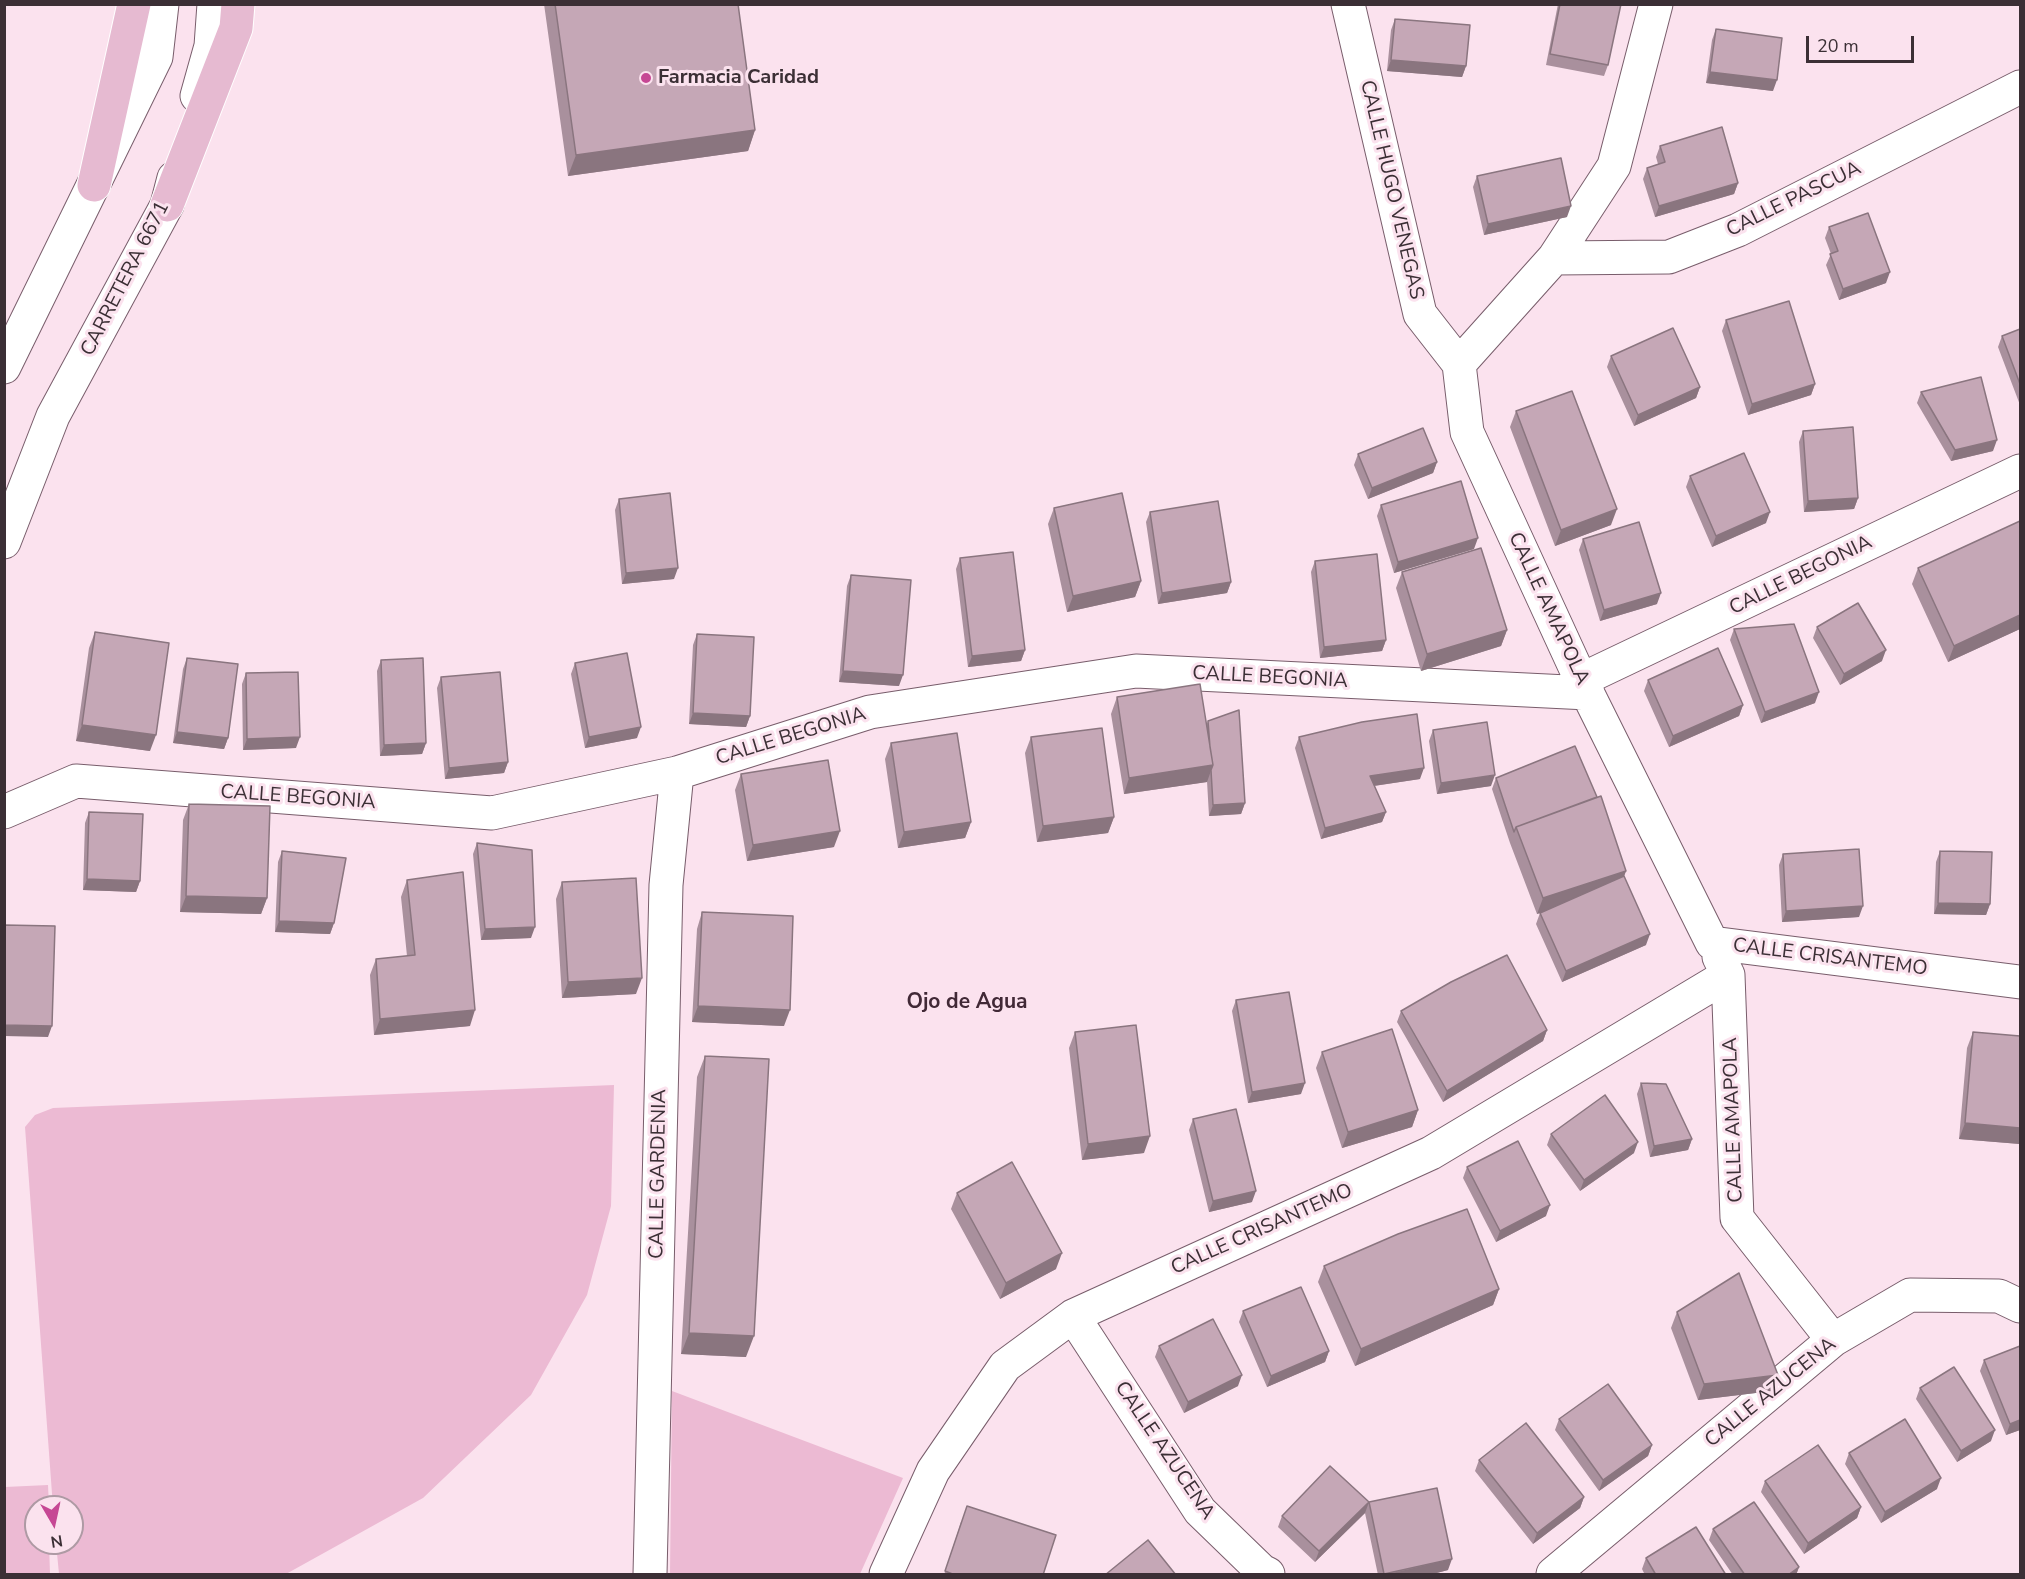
<!DOCTYPE html>
<style>
body{margin:0}
#map{position:relative;width:2025px;height:1579px;overflow:hidden;background:#fbe2ee;font-family:"Nunito Sans",sans-serif}
canvas{display:block}
.frame{position:absolute;inset:0;border:6px solid #3b2f35;pointer-events:none}
.north{position:absolute;left:24px;top:1495px;width:60px;height:60px;box-sizing:border-box;background:#fbe2ee;border:2px solid #ae9aa4;border-radius:50%;rotate:171deg;font-size:16px;font-weight:700;line-height:24px;text-align:center;color:#3b2f35}
.north::after{content:'';display:block;margin:auto;width:21px;height:27px;background:#c64794;clip-path:polygon(50% 0,100% 100%,50% 72%,0 100%)}
.scale{position:absolute;left:1806px;top:36px;width:108px;height:27px;box-sizing:border-box;border:3px solid #3b2f35;border-top:0;padding-left:8px;font-size:18px;line-height:21px;white-space:nowrap;color:#3b2f35;-webkit-text-stroke:4px #fbe2ee;paint-order:stroke}
</style>
<div id="map">
<canvas width="2025" height="1579"></canvas>
<div class="frame"></div>
<div class="north">N</div>
<div class="scale">20 m</div>
</div>
<script>
const c = document.querySelector('canvas').getContext('2d');
c.lineJoin = 'round';
function fillPath(path, color) { c.fillStyle = color; c.fill(path, 'evenodd'); }
const toPath = rows => new Path2D(rows.map(r => 'M' + r).join(''));
function trace(path, color, width, dash) { c.strokeStyle = color; c.lineWidth = width; c.lineCap = dash ? 'butt' : 'round'; c.setLineDash(dash || []); c.stroke(path); }
function write(font, color, halo, rows, align = 'center') {
  c.font = font + ' "Nunito Sans",sans-serif'; c.lineWidth = 6; c.setLineDash([]); c.textBaseline = 'middle'; c.strokeStyle = halo; c.fillStyle = color; for (const [text, x, y, turn = 0] of rows) {
    c.save(); c.translate(x, y); c.rotate((+turn || 0) * Math.PI / 180); c.textAlign = isNaN(turn) ? turn : align; if (halo) c.strokeText(text, 0, 0); c.fillText(text, 0, 0); c.restore();
  }
}
fillPath(toPath([
 [614,1085,611,1206,587,1295,531,1395,423,1498,286,1574,59,1574,56,1543,72,1543,72,1507,53,1507,25,1127,35,1115,53,1108],
 [672,1391,903,1478,860,1574,670,1574],
 [48,1485,49,1507,36,1507,36,1543,49,1543,50,1574,5,1574,5,1487]
]), '#ecbad3');
const minor = toPath([
 [1348,4,1420,314,1459,364],
 [197,96,211,46,214,4],
 [1554,258,1669,257,1738,230,2020,87],
 [1459,364,1467,432,1581,680,1712,943,2020,982],
 [1459,364,1554,258,1614,166,1656,4],
 [4,367,156,57,162,4],
 [4,542,53,416,167,205,174,178],
 [1581,680,2020,471],
 [4,812,76,781,492,813,677,773,870,712,1136,671,1588,693],
 [1719,957,1728,975,1737,1218,1833,1340],
 [1073,1316,1200,1511,1262,1571,1268,1574],
 [650,1574,666,885,677,773],
 [886,1574,933,1471,1005,1366,1073,1316,1431,1153,1728,975],
 [1553,1574,1833,1340,1910,1295,1999,1296,2020,1306]
]);
const major = toPath([
 [94,185,134,4],
 [167,205,236,28,238,4]
]);
trace(minor, '#785d6b', 35);
trace(major, '#fff', 35);
trace(minor, '#fff', 33);
trace(major, '#e6bad1', 33);
fillPath(toPath([
 [544,4,738,4,755,130,748,151,568,176],
 [1558,4,1621,4,1608,65,1604,76,1546,65],
 [1395,19,1466,66,1462,77,1387,71,1391,30],
 [1716,29,1773,91,1706,83,1712,40],
 [1660,146,1738,183,1734,194,1655,217,1643,179,1647,168,1658,164,1656,157],
 [1477,176,1567,217,1484,235,1473,187],
 [1829,227,1886,283,1839,300,1826,265,1831,254,1825,238],
 [1726,320,1815,384,1811,395,1748,415,1722,331],
 [2020,329,2020,405,1998,347,2002,336],
 [1611,356,1700,387,1696,398,1634,426,1607,367],
 [1921,392,1993,451,1951,461,1917,403],
 [1516,411,1611,525,1555,546,1510,427],
 [1803,431,1858,498,1854,509,1804,512,1799,442],
 [1358,454,1437,462,1433,473,1368,499,1354,465],
 [1690,476,1766,523,1712,547,1686,487],
 [619,499,674,579,622,584,615,510],
 [1381,505,1474,549,1394,573,1377,516],
 [1054,508,1141,581,1135,597,1067,612,1048,524],
 [1150,512,1231,582,1227,593,1158,604,1146,522],
 [2020,521,2020,629,1948,662,1912,584,1918,568],
 [1583,539,1657,604,1600,621,1579,550],
 [960,558,1025,650,1021,661,968,667,956,569],
 [1315,561,1386,640,1382,651,1320,658,1311,572],
 [1402,572,1507,630,1501,646,1421,671,1396,588],
 [851,575,899,686,839,682,847,586],
 [1817,627,1882,661,1840,685,1813,638],
 [1734,629,1815,703,1761,723,1730,640],
 [95,632,150,751,76,741,89,648],
 [697,634,750,716,746,727,689,724,693,645],
 [187,658,228,738,224,749,173,743,183,669],
 [381,660,426,743,422,754,380,756,377,671],
 [575,663,637,738,585,748,571,674],
 [246,673,296,748,243,750,242,684],
 [441,677,508,762,504,773,445,779,437,688],
 [1648,680,1743,705,1739,716,1669,747,1644,691],
 [1117,697,1206,726,1208,721,1245,803,1241,814,1209,816,1207,781,1207,782,1124,794,1111,714],
 [1433,730,1491,786,1437,794,1429,741],
 [1031,737,1114,817,1108,833,1037,842,1025,753],
 [1299,737,1420,779,1374,786,1386,812,1382,822,1321,839,1295,748],
 [891,743,971,822,965,838,898,848,885,759],
 [741,774,834,847,747,861,735,790],
 [1496,778,1626,871,1624,876,1646,945,1562,982,1536,924,1540,913,1544,911,1537,914,1510,843,1492,789],
 [189,804,267,898,261,914,180,912,183,820],
 [89,812,140,881,136,892,83,890,85,823],
 [477,843,531,938,481,940,473,854],
 [282,851,334,923,330,934,275,932,278,862],
 [1940,851,1990,904,1986,915,1934,914,1936,862],
 [1783,854,1859,917,1782,922,1779,865],
 [407,880,470,1026,374,1035,370,975,376,959,407,956,401,897],
 [562,882,636,994,562,998,556,899],
 [702,912,784,1026,692,1022,697,929],
 [1236,1000,1301,1094,1248,1103,1232,1011],
 [1401,1011,1547,1030,1543,1041,1443,1102,1397,1022],
 [1075,1032,1144,1153,1082,1160,1069,1048],
 [1973,1032,2020,1036,2020,1144,1959,1139,1967,1048],
 [1322,1052,1418,1110,1412,1127,1342,1148,1316,1068],
 [705,1056,746,1357,681,1354,697,1077],
 [1641,1083,1692,1139,1688,1150,1650,1157,1637,1094],
 [1193,1119,1252,1202,1209,1212,1189,1130],
 [1551,1134,1634,1153,1580,1191,1547,1145],
 [1467,1167,1546,1216,1496,1242,1463,1178],
 [957,1193,1056,1269,1000,1299,951,1209],
 [1324,1266,1499,1289,1493,1305,1355,1366,1318,1282],
 [1243,1311,1329,1351,1325,1362,1267,1387,1239,1322],
 [1677,1312,1772,1391,1698,1400,1671,1328],
 [1159,1346,1238,1386,1184,1413,1155,1357],
 [2020,1346,2020,1430,2006,1435,1980,1371,1984,1360],
 [1920,1388,1991,1441,1957,1462,1916,1399],
 [1559,1419,1652,1445,1648,1456,1599,1491,1555,1430],
 [1849,1453,1937,1489,1881,1523,1845,1464],
 [1479,1460,1584,1497,1580,1508,1533,1544,1475,1471],
 [1765,1481,1861,1507,1857,1518,1804,1554,1761,1492],
 [1369,1502,1448,1570,1429,1575,1378,1575,1365,1513,1315,1562,1278,1527,1282,1516],
 [961,1522,1043,1575,944,1575],
 [1713,1529,1799,1567,1796,1575,1733,1575,1709,1540],
 [1646,1558,1726,1575,1645,1575,1642,1569]
]), '#a9909d');
fillPath(toPath([
 [1391,60,1466,66,1462,77,1387,71],
 [1710,72,1777,80,1773,91,1706,83],
 [755,130,748,151,568,176,576,155],
 [1738,183,1734,194,1655,217,1659,206],
 [1571,206,1567,217,1484,235,1488,224],
 [1890,272,1886,283,1839,300,1843,289],
 [1815,384,1811,395,1748,415,1752,404],
 [1700,387,1696,398,1634,426,1638,415],
 [1997,440,1993,451,1951,461,1955,450],
 [1437,462,1433,473,1368,499,1372,488],
 [1858,498,1854,509,1804,512,1808,501],
 [1617,509,1611,525,1555,546,1561,530],
 [1770,512,1766,523,1712,547,1716,536],
 [1478,538,1474,549,1394,573,1398,562],
 [678,568,674,579,622,584,626,573],
 [1141,581,1135,597,1067,612,1073,596],
 [1231,582,1227,593,1158,604,1162,593],
 [1661,593,1657,604,1600,621,1604,610],
 [2020,615,2020,629,1948,662,1954,646],
 [1507,630,1501,646,1421,671,1427,654],
 [1386,640,1382,651,1320,658,1324,647],
 [1025,650,1021,661,968,667,972,656],
 [1886,650,1882,661,1840,685,1844,674],
 [843,671,903,675,899,686,839,682],
 [1819,692,1815,703,1761,723,1765,712],
 [1743,705,1739,716,1669,747,1673,736],
 [693,713,750,716,746,727,689,724],
 [82,725,156,735,150,751,76,741],
 [641,727,637,738,585,748,589,737],
 [177,732,228,738,224,749,173,743],
 [300,737,296,748,243,750,247,739],
 [426,743,422,754,380,756,384,745],
 [508,762,504,773,445,779,449,768],
 [1213,765,1207,782,1124,794,1129,778],
 [1424,768,1420,779,1366,787,1370,776],
 [1495,775,1491,786,1437,794,1441,783],
 [1245,803,1241,814,1209,816,1213,805],
 [1386,812,1382,822,1321,839,1325,828],
 [1114,817,1108,833,1037,842,1043,826],
 [971,822,965,838,898,848,904,832],
 [840,831,834,847,747,861,753,845],
 [1626,871,1620,887,1537,914,1543,898],
 [87,879,140,881,136,892,83,890],
 [186,896,267,898,261,914,180,912],
 [1938,903,1990,904,1986,915,1934,914],
 [1863,906,1859,917,1782,922,1786,911],
 [279,921,334,923,330,934,275,932],
 [535,927,531,938,481,940,485,929],
 [1650,934,1646,945,1562,982,1566,971],
 [642,978,636,994,562,998,568,982],
 [698,1006,790,1010,784,1026,692,1022],
 [475,1010,470,1026,374,1035,380,1019],
 [4,1025,52,1026,48,1037,4,1036],
 [1547,1030,1543,1041,1443,1102,1447,1091],
 [1305,1083,1301,1094,1248,1103,1252,1092],
 [1418,1110,1412,1127,1342,1148,1348,1132],
 [1965,1123,2020,1128,2020,1144,1959,1139],
 [1150,1136,1144,1153,1082,1160,1088,1144],
 [1692,1139,1688,1150,1650,1157,1654,1146],
 [1638,1142,1634,1153,1580,1191,1584,1180],
 [1256,1191,1252,1202,1209,1212,1213,1201],
 [1550,1205,1546,1216,1496,1242,1500,1231],
 [1062,1253,1056,1269,1000,1299,1006,1283],
 [1499,1289,1493,1305,1355,1366,1361,1349],
 [689,1333,754,1336,746,1357,681,1354],
 [1329,1351,1325,1362,1267,1387,1271,1376],
 [1242,1375,1238,1386,1184,1413,1188,1402],
 [1778,1375,1772,1391,1698,1400,1704,1384],
 [2020,1420,2020,1430,2006,1435,2010,1424],
 [1995,1430,1991,1441,1957,1462,1961,1451],
 [1652,1445,1648,1456,1599,1491,1603,1480],
 [1941,1478,1937,1489,1881,1523,1885,1512],
 [1584,1497,1580,1508,1533,1544,1537,1533],
 [1369,1502,1365,1513,1315,1562,1319,1551],
 [1861,1507,1857,1518,1804,1554,1808,1543],
 [1452,1559,1448,1570,1429,1575,1384,1575],
 [1799,1567,1796,1575,1788,1575]
]), '#8a757f');
const building = toPath([
 [555,4,738,4,755,130,576,155,555,4],
 [1560,4,1621,4,1608,65,1550,54,1560,4],
 [1395,19,1470,25,1466,66,1391,60,1395,19],
 [1716,29,1782,38,1777,80,1710,72,1716,29],
 [1722,127,1738,183,1659,206,1647,168,1665,162,1660,146,1722,127],
 [1561,158,1571,206,1488,224,1477,176,1561,158],
 [1868,213,1890,272,1843,289,1830,254,1838,251,1829,227,1868,213],
 [1789,301,1815,384,1752,404,1726,320,1789,301],
 [1673,328,1700,387,1638,415,1611,356,1673,328],
 [2020,329,2020,384,2002,336,2020,329],
 [1981,377,1997,440,1955,450,1921,392,1981,377],
 [1572,391,1617,509,1561,530,1516,411,1572,391],
 [1853,427,1858,498,1808,501,1803,431,1853,427],
 [1423,428,1437,462,1372,488,1358,454,1423,428],
 [1744,453,1770,512,1716,536,1690,476,1744,453],
 [1461,481,1478,538,1398,562,1381,505,1461,481],
 [670,493,678,568,626,573,619,499,670,493],
 [1122,493,1141,581,1073,596,1054,508,1122,493],
 [1218,501,1231,582,1162,593,1150,512,1218,501],
 [2020,521,2020,615,1954,646,1918,568,2020,521],
 [1639,522,1661,593,1604,610,1583,539,1639,522],
 [1481,548,1507,630,1427,654,1402,572,1481,548],
 [1013,552,1025,650,972,656,960,558,1013,552],
 [1377,554,1386,640,1324,647,1315,561,1377,554],
 [851,575,911,580,903,675,843,671,851,575],
 [1858,603,1886,650,1844,674,1817,627,1858,603],
 [1794,624,1819,692,1765,712,1734,629,1794,624],
 [95,632,169,643,156,735,82,725,95,632],
 [697,634,754,637,750,716,693,713,697,634],
 [1718,648,1743,705,1673,736,1648,680,1718,648],
 [627,653,641,727,589,737,575,663,627,653],
 [187,658,238,664,228,738,177,732,187,658],
 [423,658,426,743,384,745,381,660,423,658],
 [298,672,300,737,247,739,246,673,298,672],
 [500,672,508,762,449,768,441,677,500,672],
 [1200,684,1213,765,1129,778,1117,697,1200,684],
 [1239,710,1245,803,1213,805,1211,770,1213,765,1210,747,1208,721,1239,710],
 [1417,714,1424,768,1370,776,1386,812,1325,828,1299,737,1362,722,1417,714],
 [1487,722,1495,775,1441,783,1433,730,1487,722],
 [1102,728,1114,817,1043,826,1031,737,1102,728],
 [957,733,971,822,904,832,891,743,957,733],
 [1575,746,1597,797,1516,827,1514,832,1496,778,1575,746],
 [828,760,840,831,753,845,741,774,828,760],
 [1601,796,1626,871,1543,898,1516,827,1601,796],
 [189,804,270,806,267,898,186,896,189,804],
 [89,812,143,814,140,881,87,879,89,812],
 [477,843,532,850,535,927,485,929,477,843],
 [1859,849,1863,906,1786,911,1783,854,1859,849],
 [282,851,346,858,334,923,279,921,282,851],
 [1940,851,1992,852,1990,904,1938,903,1940,851],
 [463,872,475,1010,380,1019,376,959,415,955,407,880,463,872],
 [1624,876,1650,934,1566,971,1540,913,1624,876],
 [636,878,642,978,568,982,562,882,636,878],
 [702,912,793,916,790,1010,698,1006,702,912],
 [4,925,55,926,52,1026,4,1025,4,925],
 [1507,955,1547,1030,1447,1091,1401,1011,1451,982,1507,955],
 [1289,992,1305,1083,1252,1092,1236,1000,1289,992],
 [1136,1025,1150,1136,1088,1144,1075,1032,1136,1025],
 [1392,1029,1418,1110,1348,1132,1322,1052,1392,1029],
 [1973,1032,2020,1036,2020,1128,1965,1123,1973,1032],
 [705,1056,769,1059,754,1336,689,1333,705,1056],
 [1641,1083,1666,1084,1692,1139,1654,1146,1641,1083],
 [1605,1095,1638,1142,1584,1180,1551,1134,1605,1095],
 [1236,1109,1256,1191,1213,1201,1193,1119,1236,1109],
 [1518,1141,1550,1205,1500,1231,1467,1167,1518,1141],
 [1012,1162,1062,1253,1006,1283,957,1193,1012,1162],
 [1467,1209,1499,1289,1361,1349,1324,1266,1398,1234,1467,1209],
 [1739,1273,1778,1375,1704,1384,1677,1312,1739,1273],
 [1301,1287,1329,1351,1271,1376,1243,1311,1301,1287],
 [1213,1319,1242,1375,1188,1402,1159,1346,1213,1319],
 [2020,1346,2020,1420,2010,1424,1984,1360,2020,1346],
 [1954,1367,1995,1430,1961,1451,1920,1388,1954,1367],
 [1608,1384,1652,1445,1603,1480,1559,1419,1608,1384],
 [1905,1419,1941,1478,1885,1512,1849,1453,1905,1419],
 [1526,1423,1584,1497,1537,1533,1479,1460,1526,1423],
 [1818,1445,1861,1507,1808,1543,1765,1481,1818,1445],
 [1330,1466,1369,1502,1437,1488,1452,1559,1384,1574,1369,1502,1319,1551,1282,1516,1330,1466],
 [1754,1502,1799,1567,1788,1575,1745,1575,1713,1529,1754,1502],
 [967,1506,1056,1535,1043,1575,955,1575,945,1571,967,1506],
 [1696,1527,1726,1575,1656,1575,1646,1558,1696,1527],
 [1148,1540,1176,1575,1105,1575,1148,1540]
]);
fillPath(building, '#c5a7b6');
trace(building, '#8a757f', 1.5);
for (const [x, y, r, color] of [
 [646,78,6,"#c64794"]
]) { const dot = new Path2D(); dot.arc(x, y, r, 0, 2 * Math.PI); c.fillStyle = color; c.fill(dot); trace(dot, '#fbe2ee', 2); }
write('bold 20px', '#3b2f35', '#fbe2ee', [
 ["Farmacia Caridad",658,78]
], 'left');
write('20px', '#3b2f35', '#fbe2ee', [
 ["CALLE HUGO VENEGAS",1391,190,77],
 ["CALLE PASCUA",1794,200,-26],
 ["CARRETERA 6671",126,279,-63],
 ["CALLE BEGONIA",1801,576,-26],
 ["CALLE AMAPOLA",1548,609,65],
 ["CALLE BEGONIA",1270,678,3],
 ["CALLE BEGONIA",791,737,-17],
 ["CALLE BEGONIA",298,798,4],
 ["CALLE CRISANTEMO",1830,958,7],
 ["CALLE AMAPOLA",1734,1120,-92],
 ["CALLE GARDENIA",659,1174,-89],
 ["CALLE CRISANTEMO",1262,1230,-24],
 ["CALLE AZUCENA",1771,1393,-39],
 ["CALLE AZUCENA",1164,1451,56]
]);
write('bold 21px', '#412936', '#fbe2ee', [
 ["Ojo de Agua",967,1003]
]);
</script>
